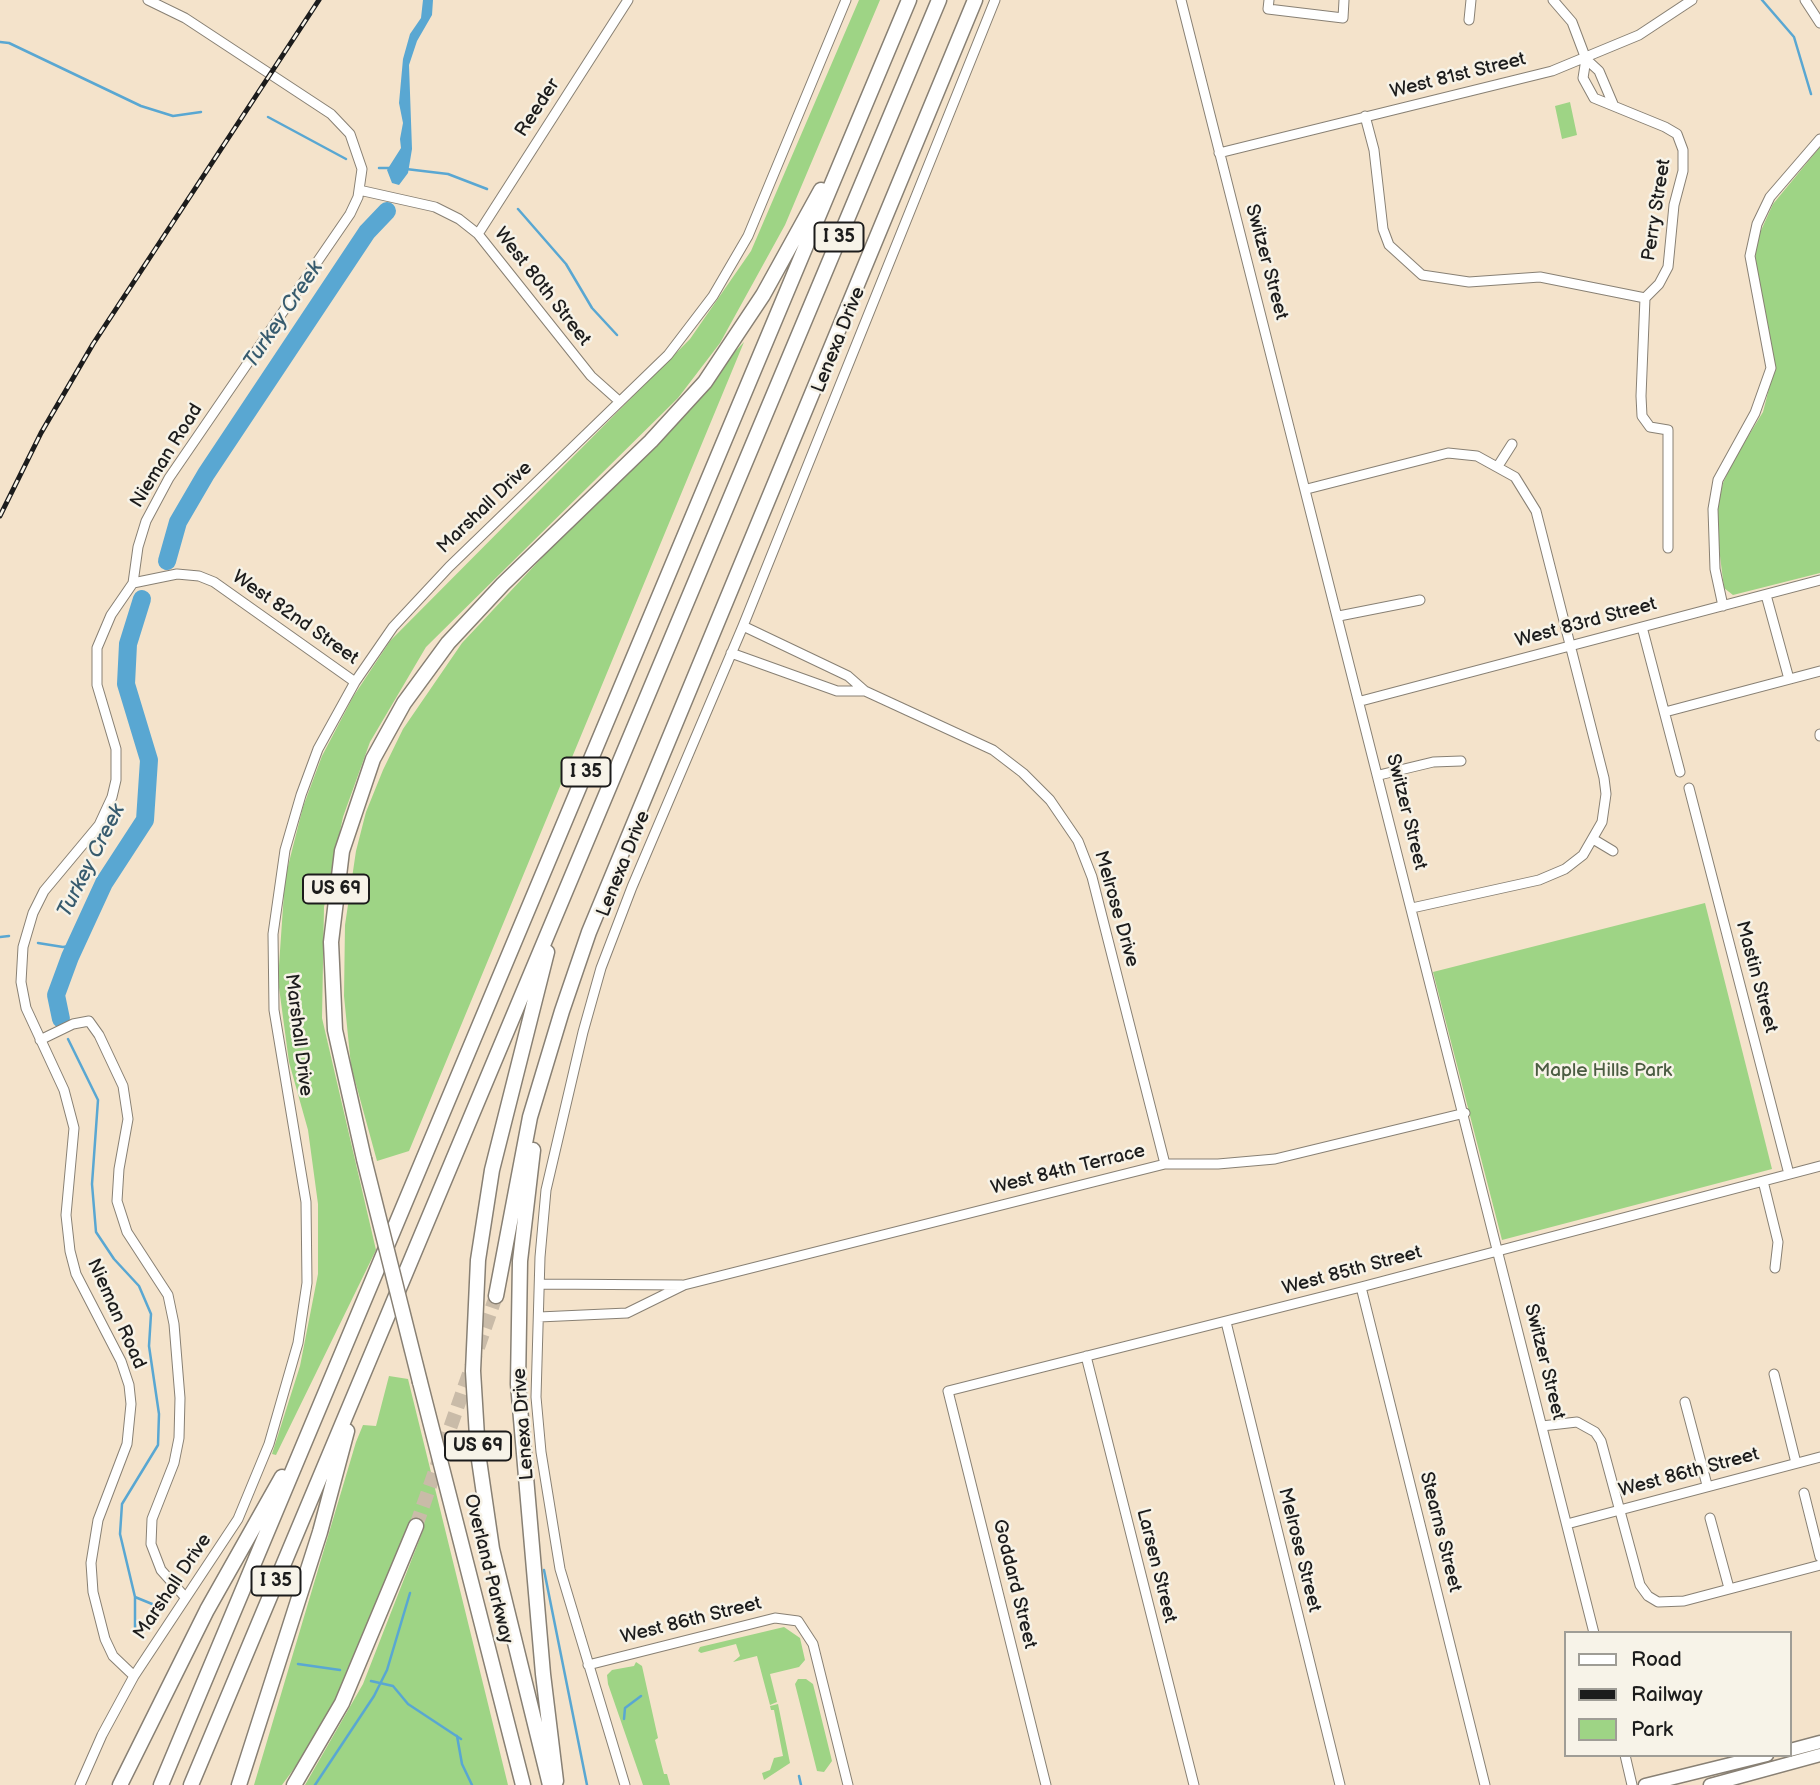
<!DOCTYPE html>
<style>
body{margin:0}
#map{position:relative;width:1820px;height:1785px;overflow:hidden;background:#f4e3cb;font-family:"Balsamiq Sans",sans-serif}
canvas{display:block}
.legend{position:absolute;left:1564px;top:1631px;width:228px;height:126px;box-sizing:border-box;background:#f7f3e8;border:2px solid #9f9d96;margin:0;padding:9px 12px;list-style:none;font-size:21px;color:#1c1c1c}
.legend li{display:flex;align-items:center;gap:14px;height:35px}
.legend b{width:35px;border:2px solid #9f9d96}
</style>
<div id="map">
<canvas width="1820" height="1785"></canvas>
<ul class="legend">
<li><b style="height:9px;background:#fff"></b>Road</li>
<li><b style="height:9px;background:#1c1c1c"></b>Railway</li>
<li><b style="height:19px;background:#9ed485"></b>Park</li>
</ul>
</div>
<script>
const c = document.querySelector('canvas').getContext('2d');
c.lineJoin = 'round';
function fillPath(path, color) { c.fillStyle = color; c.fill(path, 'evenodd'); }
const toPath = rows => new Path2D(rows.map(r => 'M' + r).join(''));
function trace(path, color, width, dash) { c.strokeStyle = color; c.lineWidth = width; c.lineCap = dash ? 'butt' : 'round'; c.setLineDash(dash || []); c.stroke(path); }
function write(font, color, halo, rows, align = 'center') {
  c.font = font + ' "Balsamiq Sans",sans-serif'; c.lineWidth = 5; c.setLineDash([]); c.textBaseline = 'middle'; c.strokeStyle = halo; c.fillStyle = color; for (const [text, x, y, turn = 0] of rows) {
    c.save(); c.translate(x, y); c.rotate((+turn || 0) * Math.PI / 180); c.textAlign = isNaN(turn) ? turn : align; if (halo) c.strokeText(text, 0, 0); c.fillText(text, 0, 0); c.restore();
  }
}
fillPath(toPath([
 [859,0,880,0,785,225,720,343,678,398,426,647,370,742,343,817,324,907,322,1018,376,1250,276,1455,272,1454,300,1366,318,1274,318,1204,308,1130,289,1062,278,980,285,878,303,807,322,756,353,697,390,641,690,339,751,251],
 [1570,102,1577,135,1562,139,1555,106],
 [1820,147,1820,573,1733,595,1724,588,1717,532,1718,505,1723,483,1733,461,1763,412,1775,365,1757,281,1755,258,1758,237,1773,204],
 [744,342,409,1151,377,1161,351,1066,344,996,345,925,356,851,366,812,383,770,403,729,462,643],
 [1705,903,1772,1169,1502,1240,1433,972],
 [389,1376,408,1379,508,1785,305,1785,363,1684,424,1528,410,1522,359,1654,318,1736,282,1785,254,1785,356,1442,363,1425,376,1426],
 [784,1627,800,1638,805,1660,799,1667,770,1674,777,1702,770,1705,757,1656,733,1662,740,1656,736,1644,701,1653,698,1651,700,1647],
 [636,1662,642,1666,658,1738,655,1740,664,1774,667,1774,670,1785,643,1785,608,1684,607,1675,612,1670,634,1666],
 [798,1679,806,1679,813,1684,832,1761,824,1772,817,1771,795,1684],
 [778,1704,790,1763,764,1780,762,1773,770,1770,774,1758,783,1756,774,1710,771,1710,770,1706]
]), '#9ed485');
fillPath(toPath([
 [423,0,433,0,432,15,417,41,409,65,412,149,408,173,399,185,392,183,387,170,401,148,400,139,403,123,399,103,403,59,410,34,421,18]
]), '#59a7d2');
trace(toPath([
 [1762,0,1794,37,1811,94],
 [0,42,9,43,141,106,173,116,201,112],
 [268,117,346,159],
 [379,168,389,168],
 [406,169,448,174,487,189],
 [518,209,566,264,592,308,617,335],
 [0,937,9,936],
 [38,943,63,947,75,945],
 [68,1039,98,1100,92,1184,96,1232,114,1259,139,1286,151,1314,149,1346,159,1414,158,1445,122,1504,120,1534,135,1597,135,1633],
 [544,1570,587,1785],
 [135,1597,157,1606],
 [298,1664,340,1670],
 [371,1681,393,1686,408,1704,461,1739],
 [624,1719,625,1708,641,1696],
 [457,1736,462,1764,472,1785],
 [799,1776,801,1785],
 [315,1785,374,1696,387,1670,410,1593]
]), '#59a7d2', 2.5);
trace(toPath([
 [167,561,178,522,206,474,367,232,387,211],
 [61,1019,56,995,70,957,104,883,145,820,149,760,126,684,128,644,142,599]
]), '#59a7d2', 18);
trace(toPath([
 [416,1526,496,1296]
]), '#c9bba8', 14, [14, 7]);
const minor = toPath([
 [1181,0,1594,1633],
 [1269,0,1268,9,1343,18,1344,0],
 [1553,0,1572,22,1586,59,1599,71,1613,104],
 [1805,0,1820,23],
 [1469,20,1471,0],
 [1586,59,1583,78,1594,98,1665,127,1677,134,1683,150,1683,171,1674,205,1668,267,1659,284,1645,298,1641,396,1642,416,1650,427,1668,430,1668,548],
 [1365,116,1374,150,1383,229,1389,245,1422,275,1469,282,1540,277,1645,298],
 [1219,153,1552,71,1639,35,1692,0],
 [359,190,435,207,459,219,478,234,591,376,619,401],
 [478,234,628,0],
 [1498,466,1512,444],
 [1307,489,1448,453,1477,456,1515,477,1536,511,1604,778,1606,794,1602,822,1583,855,1565,869,1539,880,1412,908],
 [133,583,177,574,199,576,214,582,355,682],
 [1766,595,1789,679],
 [1723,606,1715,569,1713,509,1718,480,1755,413,1771,368,1750,256,1757,224,1770,197,1820,139],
 [1339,616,1420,600],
 [743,626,848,676,865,691,993,750,1023,773,1050,800,1078,841,1092,877,1165,1164],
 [1642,627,1680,772],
 [731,653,837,691,865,691],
 [1361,701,1820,580],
 [1665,712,1820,671],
 [1820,734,1820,736],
 [1379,775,1433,762,1461,761],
 [1689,788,1789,1174],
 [1593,839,1613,851],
 [40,1040,73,1024,89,1021,99,1035,123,1086,128,1119,119,1169,117,1201,127,1232,168,1295,174,1324,180,1398,179,1438,174,1463,152,1519,151,1544,161,1570,185,1597],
 [1763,1181,1778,1242,1775,1268],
 [540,1284,682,1285],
 [1361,1287,1485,1785],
 [539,1317,627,1313,684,1285,1129,1173,1165,1164,1218,1164,1275,1159,1465,1113],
 [1226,1322,1340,1785],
 [1086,1356,1194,1785],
 [1774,1374,1796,1463],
 [1685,1402,1707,1485],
 [1542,1426,1577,1422,1595,1432,1601,1441,1640,1585,1648,1596,1658,1602,1684,1601,1820,1565],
 [1804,1493,1820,1557],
 [1710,1518,1729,1588],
 [1567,1524,1820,1457],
 [588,1665,775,1618,798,1621,813,1644,848,1785],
 [134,1676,113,1656,105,1639,93,1592,91,1563,98,1520,127,1444,131,1404,129,1385,121,1361,76,1274,70,1251,66,1215,74,1128,64,1090,26,1008,21,982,23,947,33,913,44,891,99,825,112,797,116,780,116,749,97,685,97,648,111,615,133,583,138,547,146,521,169,478,350,214,358,197,362,169,350,134,331,114,185,18,148,0],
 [1625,1755,1632,1785],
 [80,1785,102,1735,134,1676,238,1519,269,1444,298,1343,307,1283,306,1202,274,1010,273,934,285,850,301,795,318,749,355,682,393,627,449,567,668,355,713,296,748,236,846,0],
 [625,1785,560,1569,541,1452,536,1397,540,1257,546,1190,583,1032,601,968,632,887,743,626,995,0],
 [1046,1785,948,1391,1361,1287,1820,1166]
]);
const major = toPath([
 [1790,1750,1820,1742],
 [1645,1785,1767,1755],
 [1710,1785,1820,1755]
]);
const highway = toPath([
 [547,952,492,1170,478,1260,473,1371,478,1453,492,1549,550,1785],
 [533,1150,520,1261,518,1384,543,1674,556,1781],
 [364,1159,335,1030,331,942,342,851,373,759,404,703,448,643,503,584,651,441,705,382,763,295,821,190],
 [496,1296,530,1117,562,1011,589,932,975,0],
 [420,1382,523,1785],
 [120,1785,207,1610,282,1477],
 [161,1785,909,0],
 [191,1785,939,0],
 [239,1785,320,1532,347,1431],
 [294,1785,342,1703,416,1526]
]);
trace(minor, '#888074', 11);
trace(major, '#888074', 15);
trace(highway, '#888074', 17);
trace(minor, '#fff', 9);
trace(major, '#fff', 12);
trace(highway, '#fff', 14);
const rail = toPath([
 [0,516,41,433,93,344,319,0]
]);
trace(rail, '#1c1c1c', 5);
trace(rail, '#f7f3e8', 2.5, [8]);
const highwayBridge = toPath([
 [364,1159,420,1382]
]);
trace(highwayBridge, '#888074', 17, []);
trace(highwayBridge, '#fff', 14);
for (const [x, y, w] of [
 [839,237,49],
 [586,772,49],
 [336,889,66],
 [478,1446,66],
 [276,1581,49]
]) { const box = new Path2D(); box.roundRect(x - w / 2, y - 14.5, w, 29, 5); c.fillStyle = '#f7f3e8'; c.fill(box); trace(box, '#1c1c1c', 2); }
write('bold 18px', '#1c1c1c', null, [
 ["I 35",839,237],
 ["I 35",586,772],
 ["US 69",336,889],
 ["US 69",478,1446],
 ["I 35",276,1581]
]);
write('19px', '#1c1c1c', '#f7f3e8', [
 ["West 81st Street",1458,76,-14],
 ["Reeder",538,108,-57],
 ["Perry Street",1657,210,-81],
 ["Switzer Street",1266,262,75],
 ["West 80th Street",542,287,52],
 ["Lenexa Drive",839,340,-68],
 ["Nieman Road",167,456,-58],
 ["Marshall Drive",485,508,-44],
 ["West 82nd Street",295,618,35],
 ["West 83rd Street",1586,623,-15],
 ["Switzer Street",1406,812,76],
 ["Lenexa Drive",624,864,-68],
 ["Melrose Drive",1116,909,74],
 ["Mastin Street",1756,977,75],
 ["Marshall Drive",298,1035,83],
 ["West 84th Terrace",1068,1170,-14],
 ["West 85th Street",1352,1271,-15],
 ["Nieman Road",116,1314,66],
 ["Switzer Street",1544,1362,76],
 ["Lenexa Drive",524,1424,-94],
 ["West 86th Street",1689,1473,-15],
 ["Stearns Street",1440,1532,76],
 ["Melrose Street",1299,1550,76],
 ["Larsen Street",1156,1566,76],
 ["Overland Parkway",488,1569,76],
 ["Goddard Street",1014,1584,76],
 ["Marshall Drive",173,1587,-56],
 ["West 86th Street",691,1621,-14]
]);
write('19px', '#4a5c41', '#f7f3e8', [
 ["Maple Hills Park",1603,1071]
]);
write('italic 21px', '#375b6e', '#f7f3e8', [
 ["Turkey Creek",284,315,-56],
 ["Turkey Creek",92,861,-63]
]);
</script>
